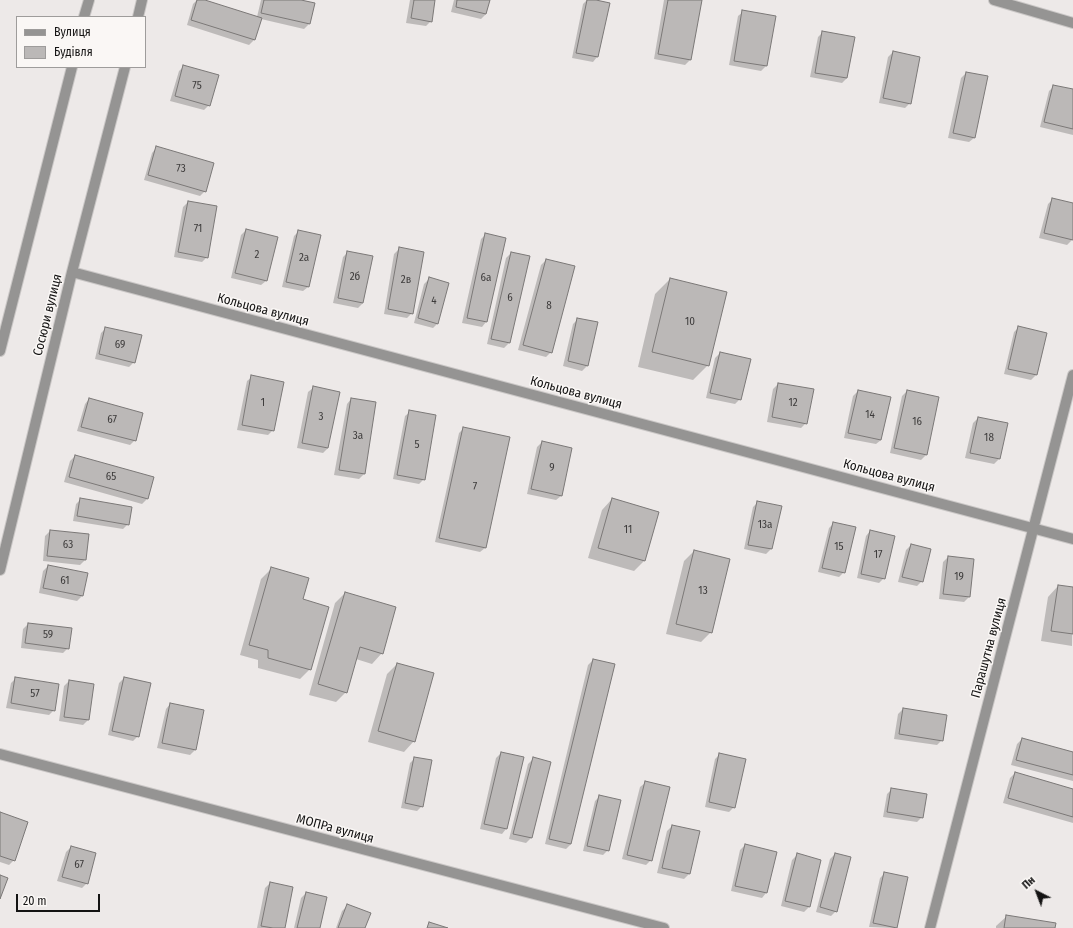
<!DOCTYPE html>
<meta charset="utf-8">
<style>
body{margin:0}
#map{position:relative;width:1073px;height:928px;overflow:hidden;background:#ede9e8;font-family:"Fira Sans Condensed",sans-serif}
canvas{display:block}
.legend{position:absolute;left:16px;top:16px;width:130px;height:52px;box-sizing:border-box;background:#faf7f5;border:1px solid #9e9c9b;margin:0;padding:5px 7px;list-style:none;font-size:12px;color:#141313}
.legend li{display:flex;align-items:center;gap:8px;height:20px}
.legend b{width:20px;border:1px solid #9e9c9b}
.north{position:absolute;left:1017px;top:872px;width:40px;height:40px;-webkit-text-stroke:3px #faf7f5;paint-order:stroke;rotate:318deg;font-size:11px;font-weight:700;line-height:16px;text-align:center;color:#141313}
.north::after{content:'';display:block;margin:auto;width:14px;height:18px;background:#141313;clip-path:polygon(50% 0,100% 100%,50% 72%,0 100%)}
.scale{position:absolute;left:16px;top:894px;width:84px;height:18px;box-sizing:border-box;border:2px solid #141313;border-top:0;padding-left:5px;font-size:12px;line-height:14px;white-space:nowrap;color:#141313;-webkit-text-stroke:3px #faf7f5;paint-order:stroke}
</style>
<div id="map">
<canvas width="1073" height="928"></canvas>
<ul class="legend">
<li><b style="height:5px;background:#959493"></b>Вулиця</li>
<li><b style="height:11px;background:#bbb8b7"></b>Будівля</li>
</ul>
<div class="north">Пн</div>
<div class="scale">20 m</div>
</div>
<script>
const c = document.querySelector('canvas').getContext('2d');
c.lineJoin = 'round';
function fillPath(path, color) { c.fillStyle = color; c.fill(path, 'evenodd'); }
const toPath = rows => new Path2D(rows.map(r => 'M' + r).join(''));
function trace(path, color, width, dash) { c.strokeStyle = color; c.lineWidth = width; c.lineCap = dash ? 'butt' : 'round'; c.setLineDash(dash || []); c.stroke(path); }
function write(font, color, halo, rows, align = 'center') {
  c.font = font + ' "Fira Sans Condensed",sans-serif'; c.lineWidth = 3; c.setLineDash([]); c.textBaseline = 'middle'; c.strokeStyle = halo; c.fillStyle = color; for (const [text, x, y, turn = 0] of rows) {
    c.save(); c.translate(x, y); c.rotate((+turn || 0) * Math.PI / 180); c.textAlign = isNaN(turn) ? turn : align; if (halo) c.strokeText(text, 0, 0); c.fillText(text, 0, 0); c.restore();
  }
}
fillPath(toPath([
 [197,0,202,0,257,17,261,0,296,0,313,4,309,24,304,29,261,19,254,40,249,45,187,25,193,4],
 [410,0,434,0,431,21,426,26,406,23],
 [454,0,489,0,486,14,481,19,451,12],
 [587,0,591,0,597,57,593,62,572,58,583,4],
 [664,0,701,0,690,60,685,65,654,59],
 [743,12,766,66,761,71,729,65,738,16],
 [823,32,847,78,842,83,810,77,818,37],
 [893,52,910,103,905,108,879,103,888,57],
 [184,66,209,105,204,110,170,101,179,71],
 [966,73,974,138,969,142,948,138,961,78],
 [1054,86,1073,90,1073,135,1040,127,1049,91],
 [156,148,205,191,200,196,144,180,152,153],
 [1053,199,1073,204,1073,235,1072,240,1067,245,1039,238,1048,204],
 [188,202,207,257,202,262,174,257,183,207],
 [246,230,266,281,261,285,231,278,241,235],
 [299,231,308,287,303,291,282,287,294,236],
 [486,234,505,238,486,322,482,327,462,323,481,239],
 [399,249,412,313,407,318,384,314,394,254],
 [348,252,363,303,358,308,333,303,343,257],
 [511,253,528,257,509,343,504,348,487,344,506,258],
 [546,260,551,352,546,357,518,350,541,265],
 [429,279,438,323,433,328,414,323,424,284],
 [670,279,708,365,693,380,638,367,655,294],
 [578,319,587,366,582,371,563,366,573,324],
 [1019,327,1036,375,1031,380,1004,374,1014,332],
 [106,328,134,362,129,367,95,359,101,333],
 [720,353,740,399,735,404,706,398,715,358],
 [252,377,273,430,268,435,237,430,247,381],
 [778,384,806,423,801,428,767,422,773,389],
 [313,388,328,448,323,453,297,448,308,392],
 [858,391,881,440,876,444,844,438,853,396],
 [907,391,926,455,921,460,890,453,902,396],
 [89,399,135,440,130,445,77,431,85,404],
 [351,399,375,403,364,474,359,479,334,475,347,404],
 [410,412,424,479,419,484,393,479,405,416],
 [978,418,1006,424,999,459,994,464,965,458,973,423],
 [464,428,485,548,480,552,435,542,459,433],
 [542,442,561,496,556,500,527,494,537,447],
 [75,456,147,499,142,504,64,482,70,461],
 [81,499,128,524,123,529,73,521,76,504],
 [612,499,658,512,644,561,634,571,588,558,602,510],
 [758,502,780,507,771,549,766,554,744,549,753,507],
 [834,523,844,572,839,577,818,572,829,528],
 [50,531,85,560,80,565,43,561,45,536],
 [870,531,884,578,879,583,857,578,866,536],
 [911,545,922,581,917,586,898,582,906,550],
 [694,551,711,632,701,642,666,634,684,561],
 [948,557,969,597,964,602,939,599,943,562],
 [48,566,87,574,82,596,77,601,39,593,43,571],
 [271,569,302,600,310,669,300,679,258,668,258,660,240,655,261,579],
 [1058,586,1073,588,1072,646,1041,641,1048,597],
 [345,593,382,653,372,664,356,659,346,692,336,702,309,695,335,603],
 [28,624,68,648,63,653,21,648,23,629],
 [593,660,571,844,566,849,545,844,588,665],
 [397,664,414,741,404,752,368,742,387,674],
 [16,678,54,710,49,715,6,708,11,683],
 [124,678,138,736,133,741,108,735,119,683],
 [69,681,93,685,88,720,83,725,59,721,64,686],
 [170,704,203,710,195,750,190,755,157,748,166,709],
 [903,709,942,740,937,745,894,739,898,714],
 [1022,739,1073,753,1073,781,1011,765,1017,744],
 [501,753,523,758,506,829,502,834,480,829,496,758],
 [720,754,734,807,729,812,705,807,715,759],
 [415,758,422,806,417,811,401,808,410,763],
 [533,759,550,763,531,838,526,843,509,839,528,764],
 [1015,773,1073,790,1073,823,1003,803,1010,778],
 [645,783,651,860,646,865,622,859,640,787],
 [892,789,922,817,917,822,883,817,887,794],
 [600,796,608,850,603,855,583,851,595,801],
 [0,813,14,860,9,865,0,862],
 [672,826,699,832,689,874,684,879,657,873,667,831],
 [745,845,766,893,762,898,731,891,740,850],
 [71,847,87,883,82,888,57,881,66,852],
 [835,854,836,911,831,916,816,912,830,859],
 [797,855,809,907,804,912,781,906,792,860],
 [885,873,896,928,869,927,880,878],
 [270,883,284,928,257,928,265,888],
 [306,893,319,928,294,928,301,898],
 [347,906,364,928,336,928,342,911],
 [1007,916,1054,928,996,928,996,926]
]), '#0003');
const building = toPath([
 [197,0,205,0,262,18,255,40,191,20,197,0],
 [264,0,301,0,315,3,310,24,261,13,264,0],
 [414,0,435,0,432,22,411,18,414,0],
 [457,0,490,0,486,14,456,7,457,0],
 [587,0,596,0,610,3,598,57,576,53,587,0],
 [668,0,702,0,691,60,658,54,668,0],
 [742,10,776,16,767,66,734,61,742,10],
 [822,31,855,37,847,78,815,73,822,31],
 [893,51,920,57,911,104,883,98,893,51],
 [183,65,219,75,210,106,175,96,183,65],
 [966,72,988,76,975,138,953,133,966,72],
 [1053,85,1073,89,1073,129,1044,122,1053,85],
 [156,146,214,163,206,192,148,175,156,146],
 [1052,198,1073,203,1073,240,1044,233,1052,198],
 [188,201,217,206,208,258,178,252,188,201],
 [246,229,278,237,267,281,235,273,246,229],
 [298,230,321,235,309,287,286,282,298,230],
 [485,233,506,238,487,322,467,318,485,233],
 [399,247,424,252,413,314,388,309,399,247],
 [347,251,373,256,363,303,338,298,347,251],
 [511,252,530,256,510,343,491,339,511,252],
 [546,259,575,266,552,353,523,345,546,259],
 [429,277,449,283,438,324,418,318,429,277],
 [670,278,727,292,709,366,652,352,670,278],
 [577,318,598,322,588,366,568,361,577,318],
 [1018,326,1047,333,1037,375,1008,369,1018,326],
 [105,327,142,335,135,363,99,354,105,327],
 [720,352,751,359,741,400,710,393,720,352],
 [251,375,284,382,274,431,242,425,251,375],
 [778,383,814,389,807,424,772,417,778,383],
 [313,386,340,392,328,448,302,443,313,386],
 [858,390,891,397,881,440,848,433,858,390],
 [907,390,939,397,927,455,894,448,907,390],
 [89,398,143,413,136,441,81,427,89,398],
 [351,398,376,402,365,474,339,470,351,398],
 [409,410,436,415,425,480,397,475,409,410],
 [978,417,1008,423,1000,459,970,453,978,417],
 [463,427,510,437,486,548,439,538,463,427],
 [542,441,572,448,562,496,531,489,542,441],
 [75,455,154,477,148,499,69,477,75,455],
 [80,498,132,507,129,525,77,516,80,498],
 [612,498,659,512,645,561,598,548,612,498],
 [757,501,782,506,772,549,748,545,757,501],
 [833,522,856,527,845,573,822,568,833,522],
 [50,530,89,534,86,560,47,556,50,530],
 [870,530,895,536,885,579,861,574,870,530],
 [911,544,931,549,923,582,902,577,911,544],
 [694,550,730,559,712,633,676,624,694,550],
 [948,556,974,559,970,597,943,594,948,556],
 [48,565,88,573,83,596,43,588,48,565],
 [271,567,309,578,303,599,329,607,311,670,268,658,268,650,249,645,271,567],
 [1058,585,1073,587,1073,634,1051,631,1058,585],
 [345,592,396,607,383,654,360,647,347,693,318,684,345,592],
 [28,623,72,628,69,649,25,643,28,623],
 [593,659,615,664,571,844,549,839,593,659],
 [397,663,434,673,415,742,378,731,397,663],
 [15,677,59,684,55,711,11,703,15,677],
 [124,677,151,683,139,737,112,731,124,677],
 [69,680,94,684,89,720,64,717,69,680],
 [170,703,204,710,196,750,162,743,170,703],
 [903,708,947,715,943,741,899,734,903,708],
 [1022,738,1073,752,1073,775,1016,760,1022,738],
 [501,752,524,757,507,829,484,824,501,752],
 [719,753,746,759,735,808,709,802,719,753],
 [414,757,432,760,423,807,405,803,414,757],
 [533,757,551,762,532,838,513,834,533,757],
 [1015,772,1073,789,1073,817,1008,798,1015,772],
 [645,781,670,787,652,861,627,855,645,781],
 [891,788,927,794,923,818,887,812,891,788],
 [599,795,621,800,609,851,587,846,599,795],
 [0,812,28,822,15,861,0,856,0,812],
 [672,825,700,831,690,874,662,868,672,825],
 [745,844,777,852,767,893,735,886,745,844],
 [71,846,96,853,88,884,62,877,71,846],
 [797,853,821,860,810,907,785,901,797,853],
 [835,853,851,857,837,912,820,907,835,853],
 [884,872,908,877,897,928,873,923,884,872],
 [0,875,8,878,0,899,0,875],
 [270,882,293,887,285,928,273,928,261,926,270,882],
 [306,892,327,897,320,928,297,928,306,892],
 [347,904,371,913,365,928,338,928,347,904],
 [1006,915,1056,923,1055,928,1004,928,1006,915],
 [429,922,448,928,427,928,429,922]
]);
fillPath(building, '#bbb8b7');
trace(building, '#7b7877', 1);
const minor = toPath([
 [994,0,1073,23],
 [84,17,89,0],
 [138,17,142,0],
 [72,272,1073,539],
 [0,351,72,67],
 [0,570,72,272,125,67],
 [0,754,664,928],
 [930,928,1073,375]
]);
trace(minor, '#cac7c6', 12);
trace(minor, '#959493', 10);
write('11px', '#3e3c3c', null, [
 ["75",197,86],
 ["73",181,169],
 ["71",198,229],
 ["2",257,255],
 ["2а",304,258],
 ["2б",355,277],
 ["6а",486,278],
 ["2в",406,280],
 ["6",510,298],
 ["4",434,301],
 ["8",549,306],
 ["10",690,322],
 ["69",120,345],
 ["1",263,403],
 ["12",793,403],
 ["14",870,415],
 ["3",321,417],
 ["67",112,420],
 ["16",917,422],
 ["3а",358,436],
 ["18",989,438],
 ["5",417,445],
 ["9",552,468],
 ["65",111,477],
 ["7",475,487],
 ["13а",765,525],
 ["11",628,530],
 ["63",68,545],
 ["15",839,547],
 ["17",878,555],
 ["19",959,577],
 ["61",65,581],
 ["13",703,591],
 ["59",48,635],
 ["57",35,694],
 ["67",79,865]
]);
write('13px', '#141313', '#faf7f5', [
 ["Кольцова вулиця",263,310,15],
 ["Сосюри вулиця",48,315,-76],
 ["Кольцова вулиця",576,393,15],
 ["Кольцова вулиця",889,476,15],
 ["Парашутна вулиця",989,648,-75],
 ["МОПРа вулиця",335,829,15]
]);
</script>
